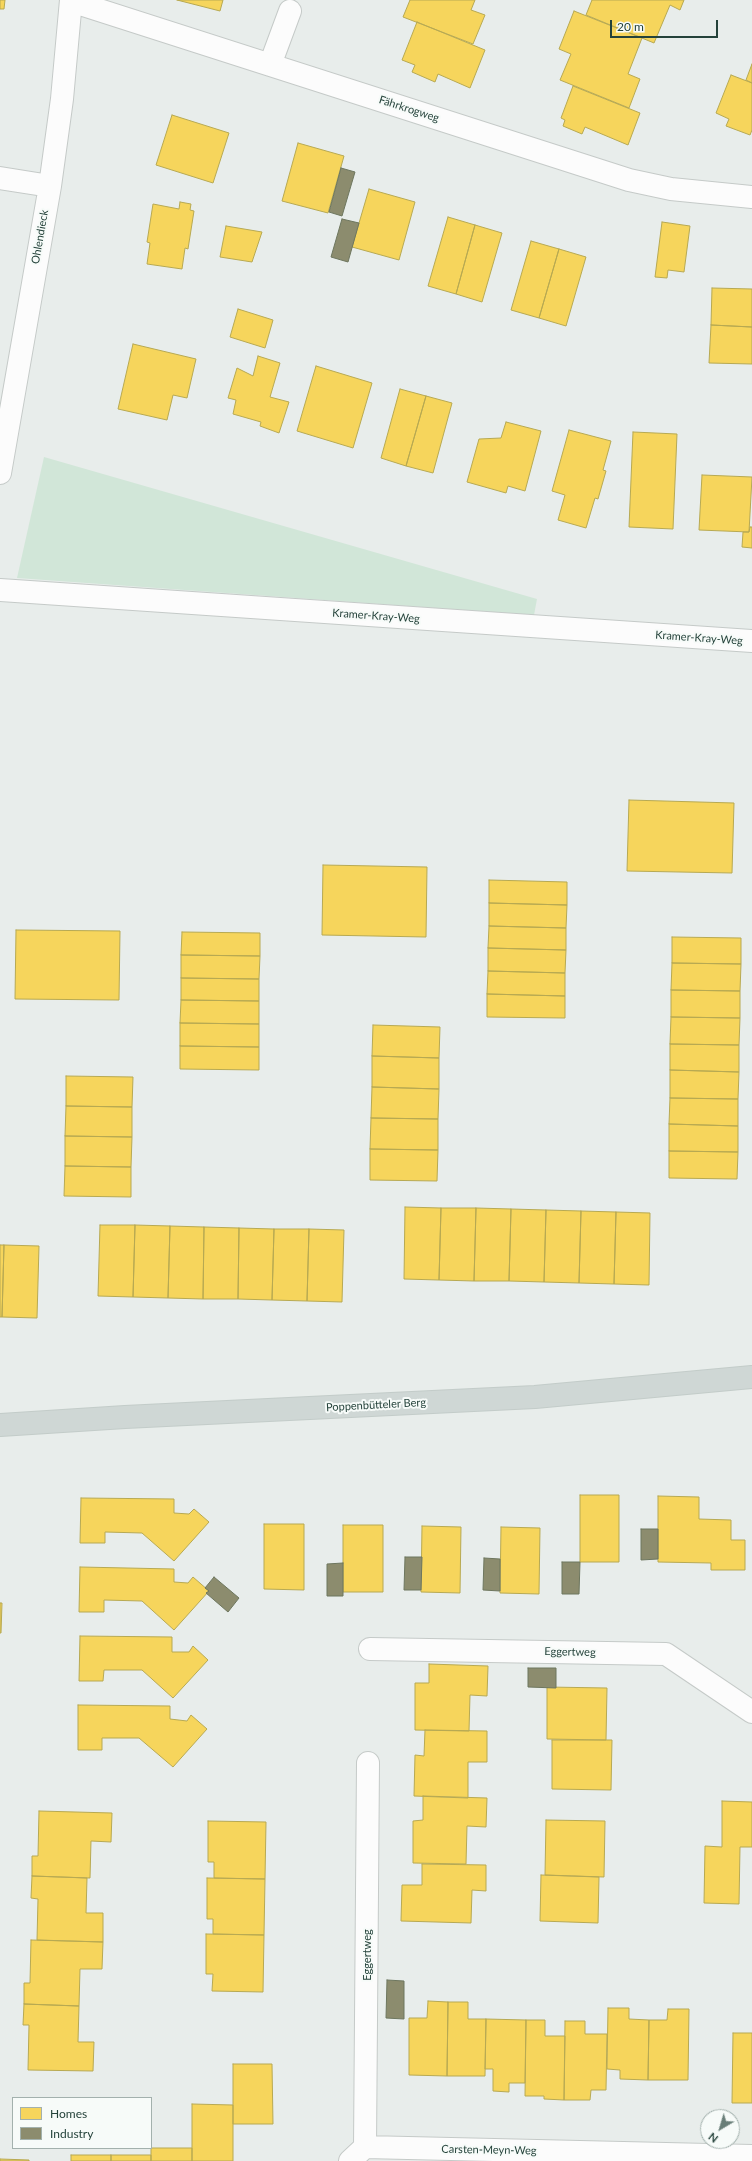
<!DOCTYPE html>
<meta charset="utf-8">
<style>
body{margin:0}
#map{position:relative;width:752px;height:2161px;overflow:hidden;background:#e8edeb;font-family:Lato,sans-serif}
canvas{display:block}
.legend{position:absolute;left:12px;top:2097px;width:140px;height:52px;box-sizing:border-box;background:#f7fbf9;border:1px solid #a3b1ad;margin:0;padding:5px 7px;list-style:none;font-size:12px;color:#24423a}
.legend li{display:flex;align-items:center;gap:8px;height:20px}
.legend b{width:20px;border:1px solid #a3b1ad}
.north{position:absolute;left:700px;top:2109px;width:40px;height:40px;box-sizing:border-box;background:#f7fbf9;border:1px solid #a3b1ad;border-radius:50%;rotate:218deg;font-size:11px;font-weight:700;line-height:16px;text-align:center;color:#24423a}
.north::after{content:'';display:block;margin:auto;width:14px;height:18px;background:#697e78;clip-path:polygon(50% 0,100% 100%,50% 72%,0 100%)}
.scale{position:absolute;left:610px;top:20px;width:108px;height:18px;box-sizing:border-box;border:2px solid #24423a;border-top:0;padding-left:5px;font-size:12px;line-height:14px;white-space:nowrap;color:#24423a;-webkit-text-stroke:3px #f7fbf9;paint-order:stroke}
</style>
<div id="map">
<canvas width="752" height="2161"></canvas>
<ul class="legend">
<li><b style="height:11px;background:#f6d55c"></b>Homes</li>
<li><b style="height:11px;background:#8c8c6e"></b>Industry</li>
</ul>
<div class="north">N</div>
<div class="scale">20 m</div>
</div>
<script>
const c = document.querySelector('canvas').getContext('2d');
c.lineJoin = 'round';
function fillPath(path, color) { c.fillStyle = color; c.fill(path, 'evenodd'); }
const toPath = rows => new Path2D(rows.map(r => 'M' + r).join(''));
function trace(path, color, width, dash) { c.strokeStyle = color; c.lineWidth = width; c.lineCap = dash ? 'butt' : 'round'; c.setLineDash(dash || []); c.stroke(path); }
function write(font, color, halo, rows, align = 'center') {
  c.font = font + ' Lato,sans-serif'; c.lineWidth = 4; c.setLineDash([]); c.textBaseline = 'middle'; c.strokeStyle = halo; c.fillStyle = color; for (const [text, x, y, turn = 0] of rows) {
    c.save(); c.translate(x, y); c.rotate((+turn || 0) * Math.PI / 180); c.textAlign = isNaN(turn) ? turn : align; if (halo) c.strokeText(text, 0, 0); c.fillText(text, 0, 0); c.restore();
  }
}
fillPath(toPath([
 [44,457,537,599,534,615,17,578]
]), '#d1e6d8');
const homes = toPath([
 [0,0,5,0,4,9,0,9,0,0],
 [177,0,223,0,220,11,177,0],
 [410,0,475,0,471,10,485,15,473,44,403,17,410,0],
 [592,0,684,0,680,10,670,5,654,43,586,15,592,0],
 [574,11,642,38,628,74,640,79,629,108,560,80,571,54,559,49,574,11],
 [417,22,485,50,470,88,438,74,435,82,412,72,415,65,402,60,417,22],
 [752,64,752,83,746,80,752,64],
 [731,75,752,83,752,130,750,135,726,126,729,119,716,113,731,75],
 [573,86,640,113,628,145,585,127,582,134,563,126,565,120,561,118,573,86],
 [172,115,229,133,213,183,156,165,172,115],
 [298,143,344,156,328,213,282,201,298,143],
 [369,189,415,202,399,260,352,247,369,189],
 [180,202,191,204,190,210,194,211,188,249,185,248,182,269,147,264,150,243,147,242,153,204,179,209,180,202],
 [448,217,475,225,456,294,428,286,448,217],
 [662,222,690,226,684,272,668,270,667,278,655,277,662,222],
 [475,225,502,233,482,302,456,294,475,225],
 [226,226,262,232,252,262,220,257,226,226],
 [531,241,559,249,539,318,511,310,531,241],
 [559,249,586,257,566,326,539,318,559,249],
 [712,288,752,289,752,327,711,325,712,288],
 [238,309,273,320,265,348,230,337,238,309],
 [711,325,752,327,752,364,709,363,711,325],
 [133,344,196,359,187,398,173,395,167,420,118,409,133,344],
 [258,356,280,363,270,397,289,402,279,433,260,426,261,422,233,414,236,400,228,398,237,368,253,376,258,356],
 [316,366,372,383,353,448,297,431,316,366],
 [400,389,426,396,406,466,381,458,400,389],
 [426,396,452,403,433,473,406,466,426,396],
 [506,422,541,431,525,491,508,486,506,493,467,482,479,439,501,438,506,422],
 [569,430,611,441,603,470,606,471,598,499,595,498,586,528,558,520,565,495,552,491,569,430],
 [633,432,677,434,673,529,629,527,633,432],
 [702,475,752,477,749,532,699,530,702,475],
 [750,527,752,527,752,548,742,547,743,532,749,532,750,527],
 [629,800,734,803,732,873,627,871,629,800],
 [323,865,427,867,426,937,322,935,323,865],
 [489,880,567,882,567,905,489,903,489,880],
 [489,903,567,905,566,928,489,926,489,903],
 [489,926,566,928,566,950,488,948,489,926],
 [16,930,120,931,119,1000,15,999,16,930],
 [182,932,260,933,260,956,181,955,182,932],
 [672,937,741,938,741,964,672,963,672,937],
 [488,948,566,950,565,973,488,971,488,948],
 [181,955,260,956,259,979,181,978,181,955],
 [672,963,741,964,740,991,671,990,672,963],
 [488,971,565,973,565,996,487,994,488,971],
 [181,978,259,979,259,1001,181,1000,181,978],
 [671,990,740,991,740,1018,671,1017,671,990],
 [487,994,565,996,565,1018,487,1017,487,994],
 [181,1000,259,1001,259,1024,180,1023,181,1000],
 [671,1017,740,1018,739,1045,670,1044,671,1017],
 [180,1023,259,1024,259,1047,180,1046,180,1023],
 [373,1025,440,1027,439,1058,372,1056,373,1025],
 [670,1044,739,1045,739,1072,670,1070,670,1044],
 [180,1046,259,1047,259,1070,180,1069,180,1046],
 [372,1056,439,1058,439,1089,372,1087,372,1056],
 [670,1070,739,1072,738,1099,670,1098,670,1070],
 [66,1076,133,1077,132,1107,66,1106,66,1076],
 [372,1087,439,1089,438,1119,371,1118,372,1087],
 [670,1098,738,1099,738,1126,669,1124,670,1098],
 [66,1106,132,1107,132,1137,65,1136,66,1106],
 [371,1118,438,1119,438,1150,370,1149,371,1118],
 [669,1124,738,1126,738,1152,669,1151,669,1124],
 [65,1136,132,1137,131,1167,65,1166,65,1136],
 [370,1149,438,1150,437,1181,370,1180,370,1149],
 [669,1151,738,1152,737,1179,669,1178,669,1151],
 [65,1166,131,1167,131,1197,64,1196,65,1166],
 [405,1207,441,1208,439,1280,404,1279,405,1207],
 [441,1208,476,1208,474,1281,439,1280,441,1208],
 [476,1208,511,1209,509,1281,474,1281,476,1208],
 [511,1209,546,1210,544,1282,509,1281,511,1209],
 [546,1210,581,1211,579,1283,544,1282,546,1210],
 [581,1211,616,1212,614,1284,579,1283,581,1211],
 [616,1212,650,1213,649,1285,614,1284,616,1212],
 [100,1225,135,1225,133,1297,98,1296,100,1225],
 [135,1225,170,1226,168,1298,133,1297,135,1225],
 [170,1226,204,1227,203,1299,168,1298,170,1226],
 [204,1227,239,1228,238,1299,203,1299,204,1227],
 [239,1228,274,1229,272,1300,238,1299,239,1228],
 [274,1229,309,1229,307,1301,272,1300,274,1229],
 [309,1229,344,1230,342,1302,307,1301,309,1229],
 [0,1245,4,1245,2,1317,0,1317,0,1245],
 [4,1245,39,1246,37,1318,2,1317,4,1245],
 [580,1495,619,1495,619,1562,580,1562,580,1495],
 [658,1496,699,1497,699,1519,731,1520,731,1540,745,1540,745,1570,711,1570,711,1563,658,1562,658,1496],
 [81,1498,174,1499,174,1513,189,1514,194,1509,209,1522,174,1561,142,1533,105,1532,105,1543,80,1543,81,1498],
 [264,1524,304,1524,304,1590,264,1589,264,1524],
 [343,1525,383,1525,383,1592,343,1592,343,1525],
 [422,1526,461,1527,460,1593,421,1592,422,1526],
 [501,1527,540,1528,539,1594,500,1593,501,1527],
 [80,1567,174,1569,174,1582,188,1583,193,1577,209,1591,174,1630,142,1601,104,1600,104,1612,79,1612,80,1567],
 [0,1603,2,1603,1,1633,0,1633,0,1603],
 [80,1636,172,1637,172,1652,189,1652,193,1646,208,1660,173,1698,142,1670,104,1670,103,1681,79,1681,80,1636],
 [429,1664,488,1666,487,1696,470,1695,469,1731,415,1730,415,1683,429,1683,429,1664],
 [547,1687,607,1688,606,1740,547,1739,547,1687],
 [78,1705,170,1706,170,1719,187,1721,191,1715,207,1729,173,1767,139,1738,102,1738,102,1750,78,1750,78,1705],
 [425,1730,487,1731,487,1762,468,1762,468,1798,414,1796,415,1755,424,1756,425,1730],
 [552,1740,612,1740,611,1790,552,1789,552,1740],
 [423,1796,487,1798,486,1827,467,1826,466,1864,413,1863,413,1821,423,1820,423,1796],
 [722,1801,752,1802,752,1847,740,1847,739,1904,704,1903,705,1846,722,1847,722,1801],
 [39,1811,112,1813,111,1842,91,1841,90,1878,32,1876,32,1856,38,1856,39,1811],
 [546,1820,605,1821,604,1877,545,1875,546,1820],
 [208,1821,266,1822,265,1879,214,1878,214,1862,208,1862,208,1821],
 [422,1864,486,1865,486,1891,472,1890,471,1923,401,1921,402,1885,422,1885,422,1864],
 [541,1875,599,1877,598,1923,540,1921,541,1875],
 [32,1876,87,1878,86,1913,103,1913,103,1942,37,1940,38,1899,31,1898,32,1876],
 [207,1878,265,1879,264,1935,213,1934,213,1919,207,1919,207,1878],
 [206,1934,264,1935,263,1992,212,1991,213,1974,206,1974,206,1934],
 [31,1940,103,1942,102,1969,80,1969,79,2006,24,2004,24,1983,30,1983,31,1940],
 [428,2001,448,2002,447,2076,409,2075,409,2018,427,2018,428,2001],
 [448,2002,468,2002,468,2019,486,2019,485,2076,447,2076,448,2002],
 [24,2004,79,2006,78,2042,94,2042,93,2071,28,2070,29,2025,23,2025,24,2004],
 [608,2008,629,2008,629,2019,649,2020,648,2080,620,2079,620,2070,607,2069,608,2008],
 [668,2009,689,2009,688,2080,648,2080,649,2020,667,2020,668,2009],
 [486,2019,526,2020,525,2083,509,2083,509,2092,493,2091,493,2069,485,2069,486,2019],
 [526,2020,545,2020,545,2036,565,2036,564,2100,544,2099,544,2096,525,2096,526,2020],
 [565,2021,585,2021,585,2034,607,2034,606,2090,591,2090,590,2100,564,2100,565,2021],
 [733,2033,752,2033,752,2103,732,2103,733,2033],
 [233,2064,272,2064,273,2124,233,2124,233,2064],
 [192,2104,233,2105,233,2161,192,2161,192,2104],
 [151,2148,192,2148,192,2161,151,2161,151,2148],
 [71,2155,111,2155,111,2161,71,2161,71,2155],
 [111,2155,151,2155,151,2161,111,2161,111,2155],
 [0,2159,29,2160,29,2161,0,2161,0,2159]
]);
fillPath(homes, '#f6d55c');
trace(homes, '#b7a952', 1);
const industry = toPath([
 [341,168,355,172,342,216,329,212,341,168],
 [342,219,359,223,348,262,331,257,342,219],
 [641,1529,658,1529,658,1559,641,1560,641,1529],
 [405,1557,422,1557,421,1590,404,1590,405,1557],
 [484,1558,500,1559,500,1591,483,1590,484,1558],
 [562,1562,580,1562,579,1594,562,1594,562,1562],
 [343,1563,343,1596,327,1596,327,1564,343,1563],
 [214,1577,239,1598,228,1612,206,1593,209,1591,205,1588,214,1577],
 [528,1668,556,1668,556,1688,528,1687,528,1668],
 [387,1980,404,1981,404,2019,386,2018,387,1980]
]);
fillPath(industry, '#8c8c6e');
trace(industry, '#6d765e', 1);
const minor = toPath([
 [71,1,629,180,671,189,752,197],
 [270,65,290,11],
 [0,178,50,186],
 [0,473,50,186,62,99,71,0],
 [0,590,752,641],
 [370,1649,666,1654,752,1712],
 [365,2147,368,1763],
 [350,2161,365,2147,752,2156]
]);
const major = toPath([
 [0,1425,125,1417,535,1397,752,1377]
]);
trace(minor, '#c5cac8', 24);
trace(major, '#c3ccc9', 24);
trace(minor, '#fcfcfc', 22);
trace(major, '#cfd7d5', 22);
write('11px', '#24423a', '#f7fbf9', [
 ["Fährkrogweg",409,109,18],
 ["Ohlendieck",40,237,-80],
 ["Kramer-Kray-Weg",376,616,4],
 ["Kramer-Kray-Weg",699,638,4],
 ["Poppenbütteler Berg",376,1405,-3],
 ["Eggertweg",570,1652,1],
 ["Eggertweg",367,1955,-90],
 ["Carsten-Meyn-Weg",489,2150,1]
]);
</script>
